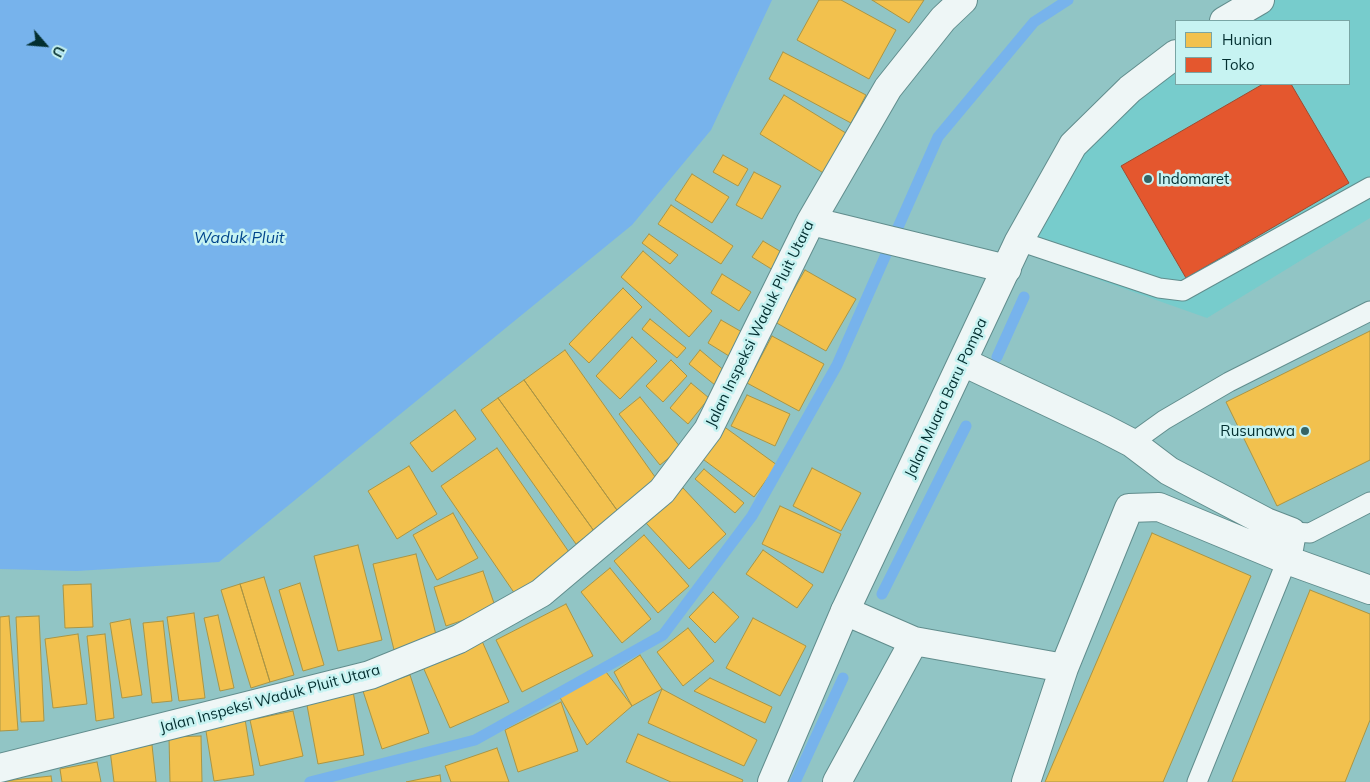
<!DOCTYPE html>
<style>
body{margin:0}
#map{position:relative;width:1370px;height:782px;overflow:hidden;background:#91c5c5;font-family:Mulish,sans-serif}
canvas{display:block}
.legend{position:absolute;left:1175px;top:20px;width:175px;height:65px;box-sizing:border-box;background:#c7f3f2;border:1px solid #79a5a4;margin:0;padding:6px 9px;list-style:none;font-size:15px;color:#032f30}
.legend li{display:flex;align-items:center;gap:10px;height:25px}
.legend b{width:25px;border:1px solid #79a5a4}
.north{position:absolute;left:20px;top:20px;width:50px;height:50px;-webkit-text-stroke:4px #c7f3f2;paint-order:stroke;rotate:117deg;font-size:14px;font-weight:700;line-height:20px;text-align:center;color:#032f30}
.north::after{content:'';display:block;margin:auto;width:18px;height:22px;background:#032f30;clip-path:polygon(50% 0,100% 100%,50% 72%,0 100%)}
</style>
<div id="map">
<canvas width="1370" height="782"></canvas>
<ul class="legend">
<li><b style="height:14px;background:#f2c14e"></b>Hunian</li>
<li><b style="height:14px;background:#e4572e"></b>Toko</li>
</ul>
<div class="north">U</div>
</div>
<script>
const c = document.querySelector('canvas').getContext('2d');
c.lineJoin = 'round';
function fillPath(path, color) { c.fillStyle = color; c.fill(path, 'evenodd'); }
const toPath = rows => new Path2D(rows.map(r => 'M' + r).join(''));
function trace(path, color, width, dash) { c.strokeStyle = color; c.lineWidth = width; c.lineCap = dash ? 'butt' : 'round'; c.setLineDash(dash || []); c.stroke(path); }
function write(font, color, halo, rows, align = 'center') {
  c.font = font + ' Mulish,sans-serif'; c.lineWidth = 5; c.setLineDash([]); c.textBaseline = 'middle'; c.strokeStyle = halo; c.fillStyle = color; for (const [text, x, y, turn = 0] of rows) {
    c.save(); c.translate(x, y); c.rotate((+turn || 0) * Math.PI / 180); c.textAlign = isNaN(turn) ? turn : align; if (halo) c.strokeText(text, 0, 0); c.fillText(text, 0, 0); c.restore();
  }
}
fillPath(toPath([
 [1276,0,1370,0,1370,218,1207,318,1015,250,1078,148,1176,62,1176,84,1349,84,1349,21,1241,21]
]), '#7cc');
fillPath(toPath([
 [0,0,772,0,711,130,632,225,219,562,77,571,0,569]
]), '#77b3ec');
const homes = toPath([
 [819,0,841,0,896,30,869,79,797,40,819,0],
 [872,0,924,0,909,23,872,0],
 [783,52,866,95,851,123,769,79,783,52],
 [784,95,849,135,825,174,760,134,784,95],
 [723,155,748,169,738,186,713,172,723,155],
 [754,172,781,186,762,219,736,205,754,172],
 [692,174,729,197,712,223,675,200,692,174],
 [671,205,733,246,721,264,658,224,671,205],
 [649,234,678,255,670,264,642,243,649,234],
 [763,241,783,253,773,270,752,257,763,241],
 [643,251,712,311,689,337,621,277,643,251],
 [805,270,856,299,826,351,775,322,805,270],
 [722,274,751,292,739,311,711,293,722,274],
 [623,288,642,307,589,363,569,344,623,288],
 [650,319,686,348,677,358,642,329,650,319],
 [721,320,742,332,729,356,708,343,721,320],
 [1370,331,1370,460,1277,506,1226,402,1370,331],
 [772,336,824,364,799,411,747,383,772,336],
 [632,337,657,361,620,399,596,376,632,337],
 [565,350,660,484,619,513,524,380,565,350],
 [700,350,726,372,715,385,689,364,700,350],
 [671,360,687,376,663,402,646,386,671,360],
 [524,380,619,513,594,531,498,398,524,380],
 [691,383,709,398,688,424,670,408,691,383],
 [747,395,790,414,775,446,731,426,747,395],
 [640,397,681,448,660,465,619,414,640,397],
 [498,398,594,531,576,544,481,410,498,398],
 [455,410,476,439,432,472,410,443,455,410],
 [719,423,777,465,754,497,696,454,719,423],
 [497,448,571,555,515,594,441,486,497,448],
 [409,466,437,514,397,539,368,491,409,466],
 [812,468,861,493,841,531,793,506,812,468],
 [704,469,744,503,735,513,695,479,704,469],
 [683,488,726,534,689,569,646,523,683,488],
 [780,506,841,534,823,573,762,544,780,506],
 [453,513,478,558,437,580,413,535,453,513],
 [1152,533,1251,576,1163,782,1045,782,1152,533],
 [644,535,689,586,658,613,614,561,644,535],
 [358,545,382,640,338,651,314,556,358,545],
 [763,550,813,585,797,608,746,574,763,550],
 [416,554,438,643,395,654,373,564,416,554],
 [610,568,651,619,622,643,581,592,610,568],
 [483,571,496,609,446,626,434,587,483,571],
 [264,577,294,675,270,682,240,584,264,577],
 [300,583,324,665,303,671,279,590,300,583],
 [91,584,93,627,65,628,63,585,91,584],
 [240,584,270,682,251,688,221,590,240,584],
 [1310,590,1370,614,1370,720,1345,782,1232,782,1310,590],
 [713,592,739,617,715,643,689,617,713,592],
 [566,604,593,656,522,692,496,640,566,604],
 [194,613,205,698,179,701,167,617,194,613],
 [218,615,234,688,220,691,204,618,218,615],
 [9,616,18,730,0,731,0,617,9,616],
 [39,616,44,721,21,722,16,617,39,616],
 [753,618,806,646,780,696,726,668,753,618],
 [130,619,142,695,122,698,110,623,130,619],
 [163,621,172,701,152,703,143,623,163,621],
 [688,628,714,661,683,686,657,652,688,628],
 [78,634,87,704,53,708,45,639,78,634],
 [105,634,114,718,96,721,87,636,105,634],
 [482,641,509,702,450,728,423,667,482,641],
 [640,655,662,689,632,706,614,672,640,655],
 [603,668,632,706,587,745,558,694,603,668],
 [410,675,429,733,382,749,363,691,410,675],
 [710,678,772,707,765,723,694,691,710,678],
 [662,689,757,740,744,766,648,723,662,689],
 [353,691,364,755,318,764,306,700,353,691],
 [561,702,578,751,518,772,505,730,561,702],
 [293,711,303,756,260,766,250,720,293,711],
 [245,719,254,775,214,781,205,725,245,719],
 [638,734,743,780,742,782,671,782,626,762,638,734],
 [201,736,202,782,170,782,169,737,201,736],
 [152,745,156,782,114,782,110,750,152,745],
 [497,748,509,782,451,782,445,766,497,748],
 [97,762,101,782,62,782,60,769,97,762],
 [440,775,441,782,406,782,440,775],
 [51,776,52,782,4,782,4,781,51,776]
]);
fillPath(homes, '#f2c14e');
trace(homes, '#aa9545', 1);
const shops = toPath([
 [1263,84,1291,84,1349,183,1186,278,1121,166,1263,84]
]);
fillPath(shops, '#e4572e');
trace(shops, '#a04b2f', 1);
trace(toPath([
 [997,357,1024,297],
 [882,594,966,426],
 [310,782,475,740,663,635,752,516,837,365,938,137,1034,22,1068,0],
 [795,782,843,678]
]), '#77b3ec', 11);
const service = toPath([
 [1019,241,1159,288,1183,291,1370,187],
 [1132,443,1164,420,1229,382,1370,311],
 [1292,532,1310,533,1370,502],
 [1197,782,1287,560]
]);
const minor = toPath([
 [811,221,1007,269],
 [963,362,1103,428,1132,443,1169,471,1266,522,1292,532,1287,560],
 [914,641,1064,668],
 [0,768,370,675,459,639,541,593,662,491,708,430,811,221,888,88,943,19,963,0],
 [837,782,914,641,845,611],
 [1026,782,1064,668,1129,508,1159,507,1287,560,1370,590]
]);
const tertiary = toPath([
 [1224,21,1260,0],
 [772,782,845,611,1019,241,1073,145,1130,89,1176,54]
]);
trace(service, '#618d8d', 21);
trace(minor, '#618d8d', 30);
trace(tertiary, '#618d8d', 30);
trace(service, '#eef6f6', 19);
trace(minor, '#eef6f6', 28);
trace(tertiary, '#eef6f6', 28);
for (const [x, y, r, color] of [
 [1148,179,5,"#356464"],
 [1305,431,5,"#356464"]
]) { const dot = new Path2D(); dot.arc(x, y, r, 0, 2 * Math.PI); c.fillStyle = color; c.fill(dot); trace(dot, '#c7f3f2', 2); }
write('15px', '#032f30', '#c7f3f2', [
 ["Indomaret",1158,179],
 ["Rusunawa",1295,431,"right"]
], 'left');
write('15px', '#032f30', '#c7f3f2', [
 ["Jalan Inspeksi Waduk Pluit Utara",760,324,-64],
 ["Jalan Muara Baru Pompa",946,398,-65],
 ["Jalan Inspeksi Waduk Pluit Utara",270,699,-15]
]);
write('italic 16px', '#01468d', '#c7f3f2', [
 ["Waduk Pluit",239,238]
]);
</script>
